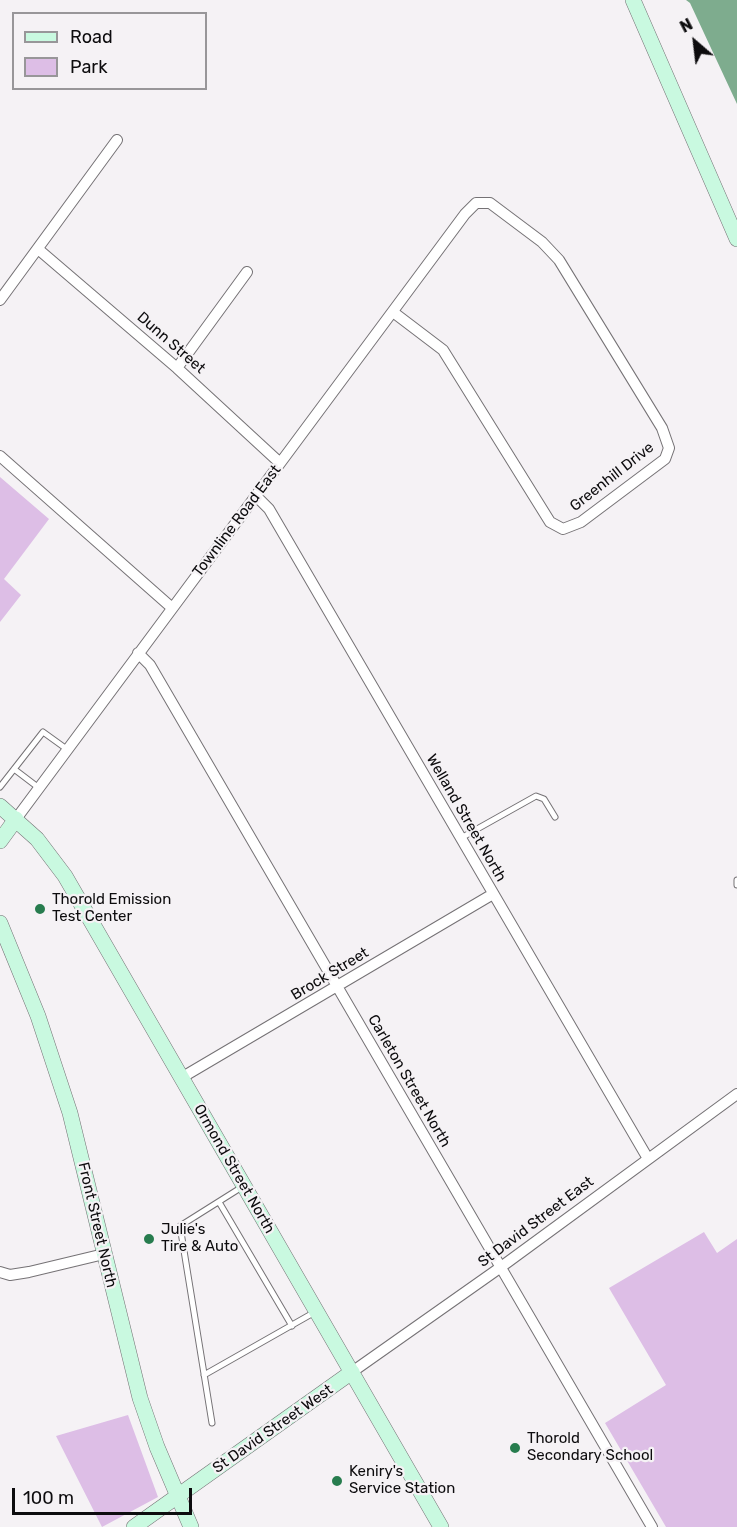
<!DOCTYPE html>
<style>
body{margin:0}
#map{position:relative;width:737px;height:1527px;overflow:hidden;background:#f5f2f5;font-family:Rubik,sans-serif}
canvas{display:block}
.legend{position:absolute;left:12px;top:12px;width:195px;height:78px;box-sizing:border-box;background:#f5f2f5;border:2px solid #989699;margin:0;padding:8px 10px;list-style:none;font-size:18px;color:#0d0c0e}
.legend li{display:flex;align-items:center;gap:12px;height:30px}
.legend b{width:30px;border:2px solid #989699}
.north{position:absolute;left:665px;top:12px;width:60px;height:60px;-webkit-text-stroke:4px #f5f2f5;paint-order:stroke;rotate:332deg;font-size:16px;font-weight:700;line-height:24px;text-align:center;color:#0d0c0e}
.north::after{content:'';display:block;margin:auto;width:21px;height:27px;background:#0d0c0e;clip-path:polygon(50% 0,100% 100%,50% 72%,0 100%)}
.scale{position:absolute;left:12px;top:1488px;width:180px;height:27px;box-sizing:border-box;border:3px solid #0d0c0e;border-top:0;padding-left:8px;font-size:18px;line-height:21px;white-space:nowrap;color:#0d0c0e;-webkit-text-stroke:4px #f5f2f5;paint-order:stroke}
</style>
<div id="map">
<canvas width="737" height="1527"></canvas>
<ul class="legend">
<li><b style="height:8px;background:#c9f9e0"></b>Road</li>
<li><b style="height:16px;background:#ddbee6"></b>Park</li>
</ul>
<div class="north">N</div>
<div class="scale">100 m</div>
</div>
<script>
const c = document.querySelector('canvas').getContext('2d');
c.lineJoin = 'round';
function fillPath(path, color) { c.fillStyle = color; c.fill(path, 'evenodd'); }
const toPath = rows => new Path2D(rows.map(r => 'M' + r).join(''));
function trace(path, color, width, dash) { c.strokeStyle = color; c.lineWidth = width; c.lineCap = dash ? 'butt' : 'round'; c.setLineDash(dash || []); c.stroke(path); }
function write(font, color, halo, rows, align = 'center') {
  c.font = font + ' Rubik,sans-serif'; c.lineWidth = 4.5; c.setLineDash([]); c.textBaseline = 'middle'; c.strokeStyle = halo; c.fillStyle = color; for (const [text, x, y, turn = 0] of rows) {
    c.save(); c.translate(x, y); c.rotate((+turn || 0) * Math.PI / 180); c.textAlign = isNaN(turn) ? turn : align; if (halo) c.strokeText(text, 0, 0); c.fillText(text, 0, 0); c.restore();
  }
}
fillPath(toPath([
 [0,477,49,519,4,579,21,595,0,622],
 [704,1232,717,1253,737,1239,737,1527,666,1527,605,1423,666,1385,609,1288],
 [128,1415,158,1497,102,1527,56,1436]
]), '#ddbee6');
fillPath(toPath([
 [686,0,737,0,737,104,690,3]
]), '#7eac8e');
const lane = toPath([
 [14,769,39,788],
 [0,787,43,732,68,750],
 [461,838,536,796,544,799,555,817],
 [737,880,737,885],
 [219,1202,292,1326],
 [204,1375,315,1312],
 [212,1423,180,1226,242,1187]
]);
const street = toPath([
 [38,249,177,368,280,463],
 [0,300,117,140],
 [177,368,247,272],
 [0,456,171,607],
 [256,496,269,509,647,1157],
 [138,653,150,665,652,1527],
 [16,819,465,214,476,203,490,203,542,242,559,260,662,428,669,448,665,459,581,522,563,529,550,522,443,350,393,312],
 [181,1078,493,894],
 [0,1272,10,1275,29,1272,104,1254],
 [352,1372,501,1267,737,1094]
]);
const secondary = toPath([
 [633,0,737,239],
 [0,806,37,839,65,876,441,1527],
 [0,841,16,819],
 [0,923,38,1016,70,1113,140,1398,157,1447,191,1527],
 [134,1527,352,1372]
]);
trace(lane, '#757275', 7);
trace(street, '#757275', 12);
trace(secondary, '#757275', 16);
trace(lane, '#fff', 5);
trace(street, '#fff', 10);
trace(secondary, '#c9f9e0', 15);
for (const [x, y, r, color] of [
 [40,909,6,"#277c4e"],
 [149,1239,6,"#277c4e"],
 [515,1448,6,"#277c4e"],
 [337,1481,6,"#277c4e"]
]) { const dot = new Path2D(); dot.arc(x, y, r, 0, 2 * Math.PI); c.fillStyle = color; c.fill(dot); trace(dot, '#f5f2f5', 2); }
write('15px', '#0d0c0e', '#f5f2f5', [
 ["Dunn Street",171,343,41],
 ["Greenhill Drive",612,477,-38],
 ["Townline Road East",237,521,-53],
 ["Welland Street North",466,818,60],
 ["Brock Street",330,974,-31],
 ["Carleton Street North",409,1081,60],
 ["Ormond Street North",234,1169,60],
 ["St David Street East",536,1222,-37],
 ["Front Street North",97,1225,77],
 ["St David Street West",273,1429,-35]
]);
write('15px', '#0d0c0e', '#f5f2f5', [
 ["Thorold Emission",52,900],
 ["Test Center",52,917],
 ["Julie's",161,1230],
 ["Tire & Auto",161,1247],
 ["Thorold",527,1439],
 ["Secondary School",527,1456],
 ["Keniry's",349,1472],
 ["Service Station",349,1489]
], 'left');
</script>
